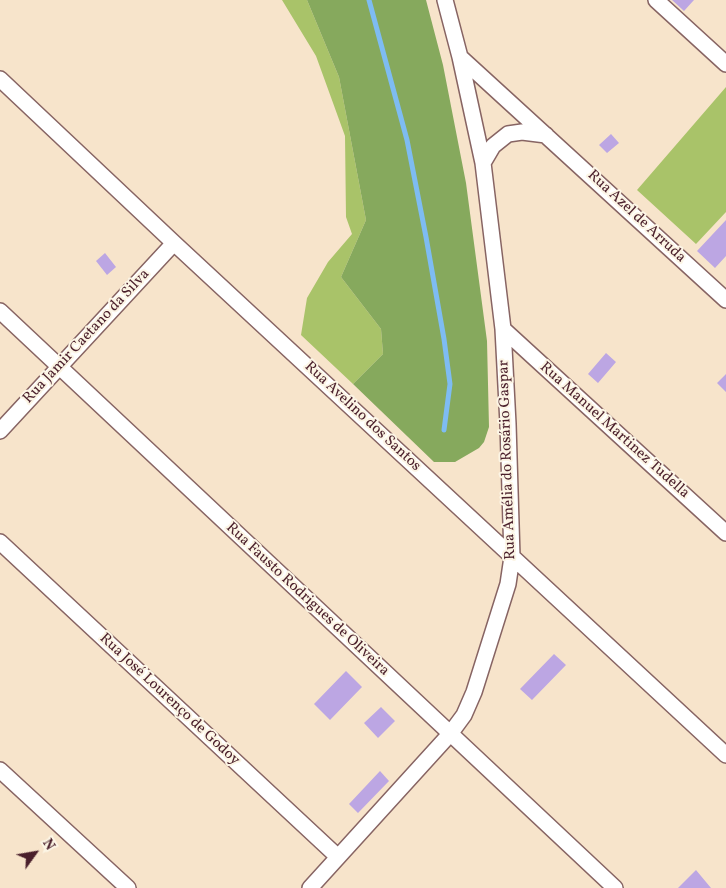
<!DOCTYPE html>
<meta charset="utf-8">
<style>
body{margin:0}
#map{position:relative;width:726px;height:888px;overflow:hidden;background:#f7e4cb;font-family:Vollkorn,serif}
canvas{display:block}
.north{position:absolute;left:10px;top:828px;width:50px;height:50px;-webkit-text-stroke:4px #fcf5e5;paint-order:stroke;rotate:58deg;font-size:14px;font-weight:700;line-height:20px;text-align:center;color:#4a1f2b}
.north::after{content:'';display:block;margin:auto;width:18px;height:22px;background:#4a1f2b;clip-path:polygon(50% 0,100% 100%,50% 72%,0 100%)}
</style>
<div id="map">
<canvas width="726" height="888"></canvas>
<div class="north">N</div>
</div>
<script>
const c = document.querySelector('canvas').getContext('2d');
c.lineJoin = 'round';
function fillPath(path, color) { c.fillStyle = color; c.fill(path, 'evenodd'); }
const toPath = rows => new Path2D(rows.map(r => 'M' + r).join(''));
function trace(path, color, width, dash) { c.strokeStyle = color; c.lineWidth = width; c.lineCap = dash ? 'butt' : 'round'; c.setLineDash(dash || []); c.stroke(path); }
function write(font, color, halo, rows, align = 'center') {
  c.font = font + ' Vollkorn,serif'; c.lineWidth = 4; c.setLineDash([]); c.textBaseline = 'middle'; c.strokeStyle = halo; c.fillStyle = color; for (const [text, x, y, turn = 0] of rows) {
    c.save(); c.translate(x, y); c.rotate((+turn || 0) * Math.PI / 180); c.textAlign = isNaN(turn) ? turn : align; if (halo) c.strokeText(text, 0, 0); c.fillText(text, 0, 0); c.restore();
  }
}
fillPath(toPath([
 [282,0,307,0,339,77,366,220,341,277,381,329,383,354,353,384,301,335,307,298,328,262,352,234,346,217,345,136,316,56],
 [726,87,726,212,696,244,637,190]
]), '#a9c369');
fillPath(toPath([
 [307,0,426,0,443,65,466,183,487,341,489,427,484,442,479,448,455,462,434,462,353,384,383,354,381,329,341,277,366,220,339,77]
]), '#86a95d');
trace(toPath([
 [369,0,407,140,426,237,444,339,450,384,444,430]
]), '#7ebcf2', 5);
fillPath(toPath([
 [672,0,694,0,684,11],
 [611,134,619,143,607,153,599,145],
 [726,220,726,256,715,268,697,251],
 [105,253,116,267,107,275,96,261],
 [606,353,616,362,598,383,588,374],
 [726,374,726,392,717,383],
 [554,654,566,665,532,700,520,689],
 [346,671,362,687,330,720,314,704],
 [381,707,395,721,378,738,364,723],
 [380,771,389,781,358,813,349,804],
 [696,870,711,888,678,888]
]), '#bca6e3');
const minor = toPath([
 [656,0,726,64],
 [460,57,726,300],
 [0,79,174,243,726,755],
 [483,163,493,146,508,134,522,132,546,135],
 [0,311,615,888],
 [503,329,726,533],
 [0,431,174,243],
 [0,542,338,857],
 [0,770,128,888],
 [310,888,450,734,464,715,474,692,508,584,512,557,508,424,503,329,483,163,460,57,445,0]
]);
trace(minor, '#876463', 18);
trace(minor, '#fff', 15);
write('15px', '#4a1f2b', '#fcf5e5', [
 ["Rua Azel de Arruda",636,217,43],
 ["Rua Jamir Caetano da Silva",87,337,-47],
 ["Rua Avelino dos Santos",362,417,43],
 ["Rua Manuel Martinez Tudella",614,431,42],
 ["Rua Amélia do Rosário Gaspar",508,460,-92],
 ["Rua Fausto Rodrigues de Oliveira",307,600,43],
 ["Rua José Lourenço de Godoy",169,700,43]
]);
</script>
